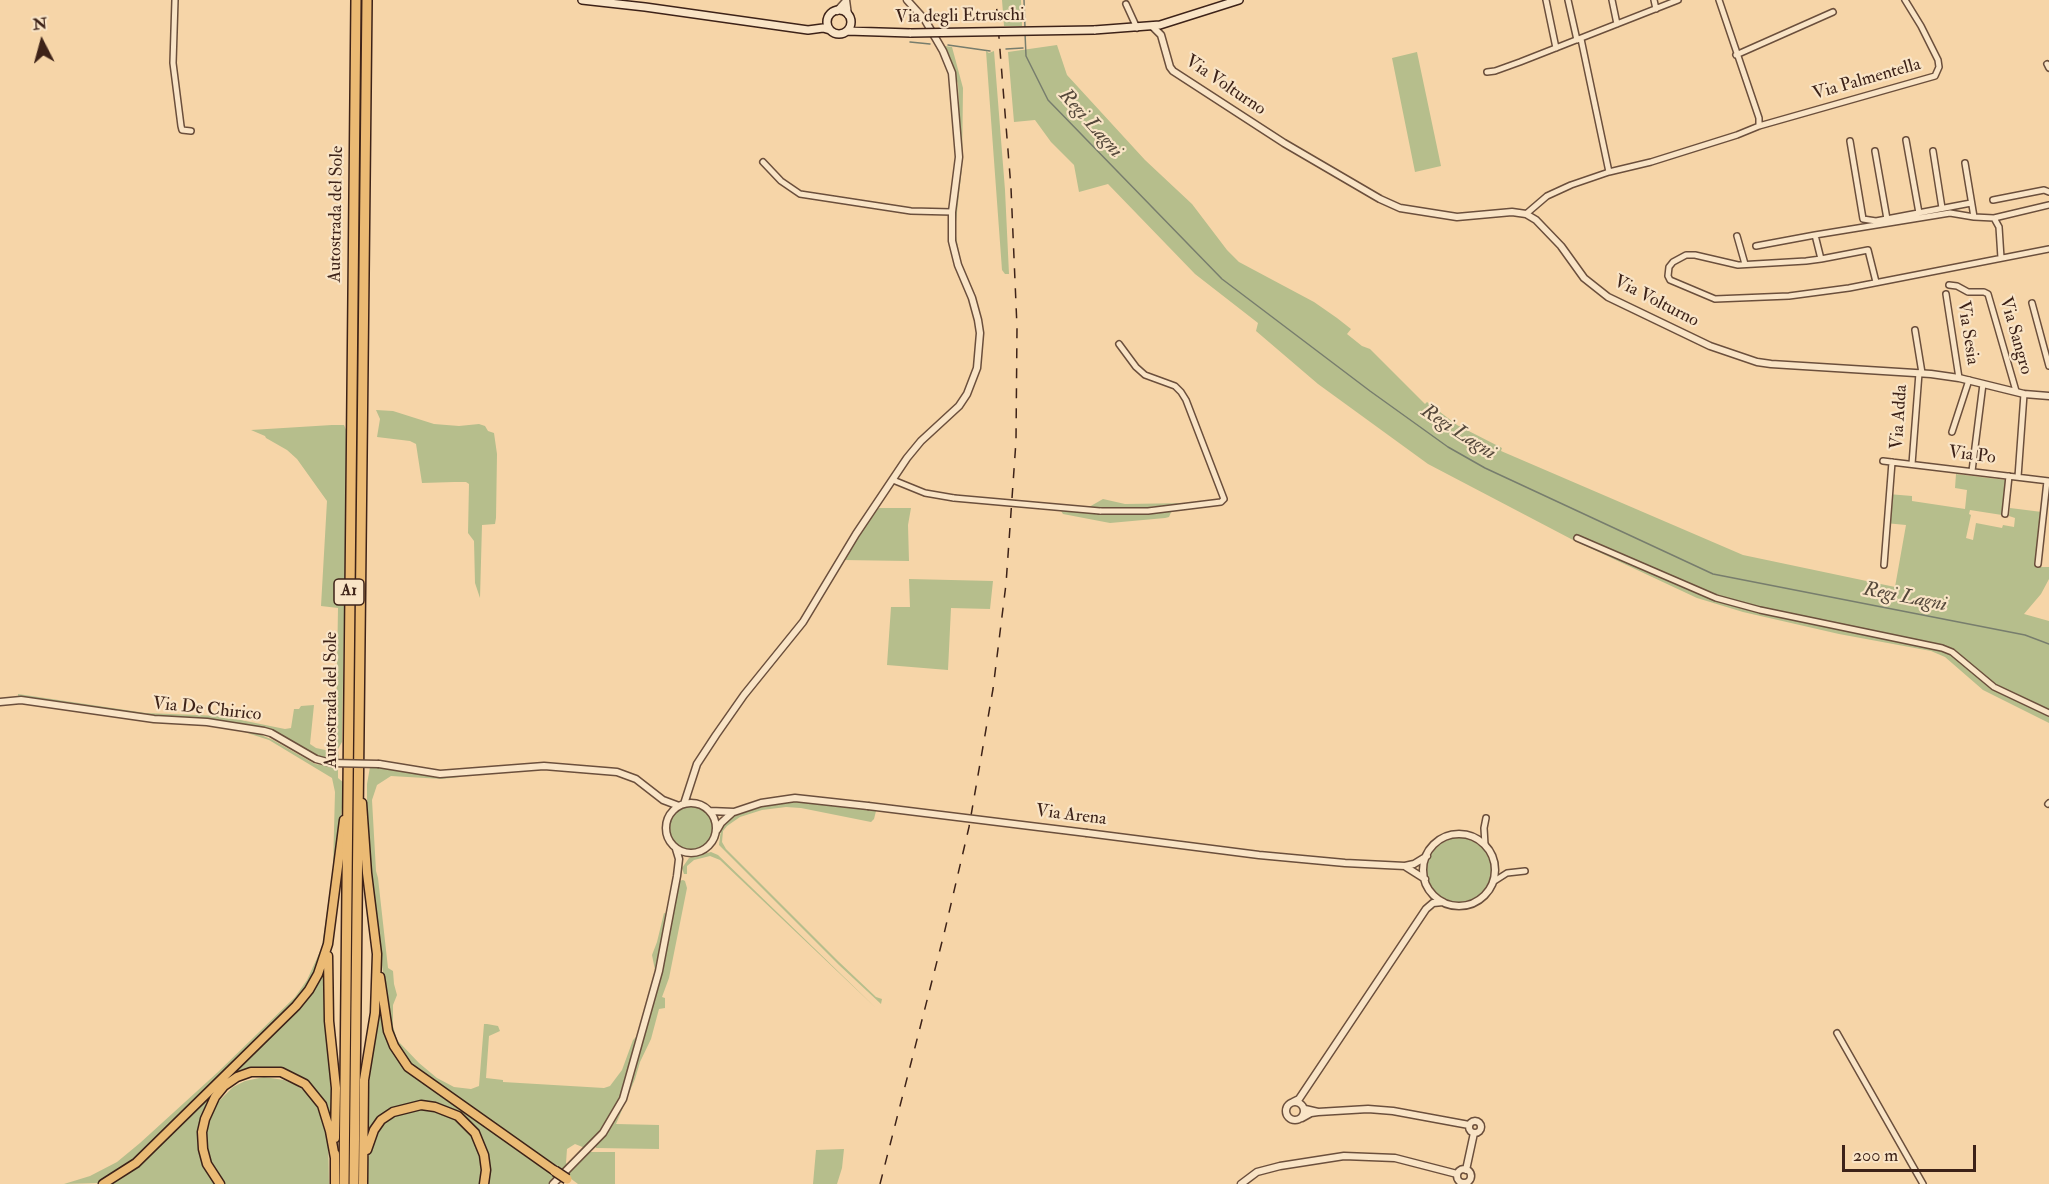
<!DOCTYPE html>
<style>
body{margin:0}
#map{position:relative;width:2049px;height:1184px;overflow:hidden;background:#f6d5a8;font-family:"IM FELL Double Pica",serif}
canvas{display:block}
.north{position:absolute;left:12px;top:12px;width:60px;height:60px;-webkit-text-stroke:4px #f9e4c6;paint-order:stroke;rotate:354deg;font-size:16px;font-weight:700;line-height:24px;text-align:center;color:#3d2218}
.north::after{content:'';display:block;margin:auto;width:21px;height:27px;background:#3d2218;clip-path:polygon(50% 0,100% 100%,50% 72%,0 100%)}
.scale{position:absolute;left:1842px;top:1145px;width:134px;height:27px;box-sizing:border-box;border:3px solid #3d2218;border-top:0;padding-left:8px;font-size:18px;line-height:21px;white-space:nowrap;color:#3d2218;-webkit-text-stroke:4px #f9e4c6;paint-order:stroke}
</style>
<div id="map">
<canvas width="2049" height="1184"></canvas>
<div class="north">N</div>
<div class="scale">200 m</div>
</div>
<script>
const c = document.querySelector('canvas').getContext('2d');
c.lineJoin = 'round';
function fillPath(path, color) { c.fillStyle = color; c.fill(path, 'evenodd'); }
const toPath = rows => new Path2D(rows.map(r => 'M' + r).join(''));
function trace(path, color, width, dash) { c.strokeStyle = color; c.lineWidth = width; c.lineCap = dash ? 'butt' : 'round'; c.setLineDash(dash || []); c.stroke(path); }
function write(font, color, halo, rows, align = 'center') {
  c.font = font + ' "IM FELL Double Pica",serif'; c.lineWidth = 4.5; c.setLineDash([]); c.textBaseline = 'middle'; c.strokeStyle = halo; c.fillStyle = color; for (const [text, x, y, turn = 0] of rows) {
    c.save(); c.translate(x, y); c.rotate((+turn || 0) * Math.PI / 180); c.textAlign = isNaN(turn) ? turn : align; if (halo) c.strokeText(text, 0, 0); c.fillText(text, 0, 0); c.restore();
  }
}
fillPath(toPath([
 [1002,0,1021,0,1022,26,1004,26],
 [1057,45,1067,75,1145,160,1192,204,1227,250,1239,262,1314,302,1337,318,1351,329,1347,334,1362,346,1370,349,1425,404,1427,402,1457,425,1502,448,1501,451,1743,555,1895,587,1906,525,1885,523,1888,494,1912,496,1912,501,1965,509,1967,490,1955,488,1956,474,2006,480,2002,515,1970,510,1969,514,1971,515,1966,538,1973,540,1976,523,2002,528,2003,525,2014,527,2015,518,2009,516,2010,508,2042,512,2036,567,2049,567,2049,579,2041,594,2024,614,2049,621,2049,723,1983,690,1945,657,1931,651,1839,634,1743,612,1697,598,1573,540,1428,464,1318,384,1256,331,1258,323,1195,274,1108,184,1079,192,1074,165,1051,142,1035,120,1014,122,1008,52],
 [945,46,952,47,963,88,962,167,955,231,961,262,969,281,967,282,960,266,953,233,961,157,958,84],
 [986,51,989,53,994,51,1005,190,1009,274,1005,274,1002,270],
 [1417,52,1441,166,1415,172,1392,58],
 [376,410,393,411,434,424,459,426,479,424,485,426,488,431,494,433,497,454,496,518,495,524,482,525,480,598,475,583,474,541,468,533,469,484,466,482,454,482,422,483,416,444,410,441,377,437,380,419],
 [332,425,344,425,347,432,342,742,338,749,339,762,325,761,272,734,18,696,18,694,146,713,221,716,285,729,291,728,294,709,299,709,301,706,314,705,310,744,316,748,330,751,333,747,336,732,338,608,321,606,327,501,297,459,287,450,266,438,265,436,251,430],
 [1103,499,1125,504,1190,503,1128,509,1089,507],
 [879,508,911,508,908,525,909,561,843,560,867,523],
 [1172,510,1169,517,1165,518,1110,523,1063,514,1061,511,1124,515],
 [909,579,993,581,990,609,951,608,948,670,887,665,891,607,910,607],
 [235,729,254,732,273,740,315,764,338,767,338,778,344,783,337,868,324,954,312,980,294,1004,153,1144,120,1171,100,1183,64,1184,90,1176,117,1162,140,1143,218,1072,295,997,307,980,322,947,333,868,335,792,332,778,269,740],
 [382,766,460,774,460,777,442,779,391,776,377,785,372,800,376,871,378,878,388,968,393,971,394,984,397,995,393,1005,393,1026,397,1040,419,1063,437,1078,454,1087,471,1089,479,1086,484,1024,487,1024,498,1026,500,1031,489,1036,486,1078,503,1080,503,1082,604,1088,610,1086,622,1070,633,1040,637,1036,655,970,652,955,657,942,664,913,667,914,654,982,620,1099,607,1125,585,1148,575,1144,567,1149,566,1163,568,1165,561,1172,409,1064,391,1034,370,874,367,830,367,784,370,767],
 [788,802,822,803,876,811,874,819,871,822,801,808,786,807,762,810,740,817,727,826,723,831,722,842,726,849,838,961,876,997,882,999,881,1004,839,965,719,845,721,830,726,821,732,817,766,805],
 '670 828a22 22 0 1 1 44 0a22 22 0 1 1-44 0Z',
 '1427 870a32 32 0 1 1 64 0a32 32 0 1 1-64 0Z',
 [711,852,718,855,877,1009,720,860,710,856,694,860,687,866,687,874,684,874,682,868,689,858],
 [683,880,685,881,687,888,669,978,662,997,665,998,665,1008,659,1009,651,1039,640,1062,635,1079,616,1124,659,1125,659,1149,596,1148,595,1146,618,1116,631,1081,654,998,679,881],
 [324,967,333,1075,331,1122,326,1107,313,1087,300,1078,261,1069,217,1092,200,1135,217,1184,110,1184,300,1007,317,984],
 [378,992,397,1056,556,1176,550,1184,486,1184,486,1153,457,1113,401,1106,367,1134,370,1065],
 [264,1077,284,1080,296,1085,307,1093,320,1108,328,1134,329,1184,224,1184,220,1180,207,1157,205,1131,214,1106,233,1087,245,1081],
 [427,1108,447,1113,463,1124,476,1140,482,1158,481,1179,479,1184,368,1184,368,1159,375,1132,389,1118,407,1110],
 [844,1149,842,1168,837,1184,813,1184,816,1150],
 [589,1152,615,1152,615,1184,578,1184,566,1175]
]), '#b6be8c');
trace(toPath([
 [1024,0,1025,28],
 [1025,33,1026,56,1048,100,1222,279,1370,391,1448,447,1485,468,1713,574,2025,635,2049,644],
 [910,42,930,44],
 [948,45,990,51],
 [1006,49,1023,48]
]), '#777d6d', 1.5);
const minor = toPath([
 [175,0,173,63,181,126,182,130,191,131],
 [1546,0,1556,48],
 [1568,0,1577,40],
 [1612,0,1617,24],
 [1654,0,1656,9],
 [1719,0,1759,118,1759,126],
 [1126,4,1137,28],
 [1581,39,1609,172],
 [1736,55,1833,12],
 [2047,64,2049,68],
 [1487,72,1495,71,1520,62,1678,0],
 [1906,140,1919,213],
 [1850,141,1863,219,1876,221,1971,203],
 [1875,151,1887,219],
 [1933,151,1942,208],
 [763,162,781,181,800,194,911,211,952,212],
 [1965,163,1974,217,1994,218,1999,227,2001,258],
 [1993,200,2044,190,2049,192],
 [1526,214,1547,196,1571,185,1609,172,1651,162,1737,135,1759,126,1935,76,1939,67,1938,60,1921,26,1905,0],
 [1974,217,1950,213,1815,235,1821,259,1806,261,1738,265,1695,255,1686,255,1673,262,1669,267,1668,276,1670,280,1715,299,1789,296,1849,288,2049,249],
 [1994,218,2049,205],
 [1737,236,1745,264],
 [1756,246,1815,235],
 [1821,259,1868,250,1876,282],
 [1949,285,1957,286,1968,292,1984,292,1988,294,2016,391],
 [1946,294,1959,378],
 [2032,303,2049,366],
 [1915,330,1922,373],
 [1952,432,1969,380],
 [1883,461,2049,481],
 [1912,464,1919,373],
 [1972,471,1983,384],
 [2018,477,2024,394],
 [893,480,925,493,954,498],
 [1100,511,1148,511,1221,502,1224,499,1186,400,1181,392,1175,386,1145,375,1136,367,1119,344],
 [2005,514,2009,476],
 [1577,538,1716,598,1760,610,1942,648,1952,652,1994,687,2049,713],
 [2038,564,2047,481],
 [1884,565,1892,462],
 [2048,804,2049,803],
 [1485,845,1484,828,1486,818],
 [1493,882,1507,873,1525,871],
 [1837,1033,1923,1184]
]);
const tertiary = toPath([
 [846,0,848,15],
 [837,11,846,1],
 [1152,26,1161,35,1170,67,1173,71,1284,143,1380,199,1400,208,1457,217,1512,212,1526,214,1536,220,1561,246,1584,278,1608,297,1710,346,1757,362,1771,364,1931,374,1959,378,2024,394,2049,396],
 [0,702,21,700,154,719,207,722,264,731,271,733,316,759,331,763],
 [379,764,440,774,544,766,617,772,636,779,663,800,679,806],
 '666 828a25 25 0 1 1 50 0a25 25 0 1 1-50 0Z',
 [684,804,697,764,716,735,744,695,803,622,856,534,907,458,921,441,959,406,967,394,977,368,980,333,978,320,972,298,958,265,952,241,952,212,959,157,952,73,943,51,925,20,907,0],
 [710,811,734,812,761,803,795,798,868,806],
 [717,830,721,823,732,813],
 [1087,833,1259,855,1345,863,1405,866,1414,864,1427,856],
 '1423 870a36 36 0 1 1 72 0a36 36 0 1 1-72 0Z',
 [1406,867,1425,879],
 '1286 1111a9 9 0 1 1 18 0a9 9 0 1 1-18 0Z',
 [1293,1102,1299,1099,1426,909,1433,903,1443,902],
 [1318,1112,1368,1109,1393,1111,1469,1125],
 [1302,1118,1311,1113,1318,1112,1305,1109],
 '1469 1127a6 6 0 1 1 12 0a6 6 0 1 1-12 0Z',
 '1457 1176a7 7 0 1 1 14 0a7 7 0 1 1-14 0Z',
 [1466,1170,1474,1133],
 [553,1184,603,1133,623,1099,659,971,677,876,679,859,676,849],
 [1241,1184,1257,1172,1280,1166,1344,1156,1395,1158,1457,1174]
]);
const secondary = toPath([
 [582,0,645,7,808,30,823,28,830,30],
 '827 22a12 12 0 1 1 24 0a12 12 0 1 1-24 0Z',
 [1094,30,1160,25,1239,0],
 [847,31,911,33]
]);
const trunk = toPath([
 [362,803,367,873,377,954,375,1013,364,1080,363,1184],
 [328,956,329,1021,336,1088,335,1138],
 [380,977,388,1031,394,1046,408,1067,555,1171],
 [367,1150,374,1130,381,1120,393,1112,421,1105,435,1107,458,1116,475,1133,484,1155,486,1170,484,1184],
 [103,1184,136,1163,296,1006,309,990,318,974,328,944,344,820],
 [220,1184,207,1164,203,1149,202,1132,205,1119,215,1097,224,1086,237,1077,251,1072,281,1072,305,1084,322,1105,330,1131,335,1158],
 [335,1184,335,1154]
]);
const motorway = toPath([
 [344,1184,356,0],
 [354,1184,367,0]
]);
trace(minor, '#6b4f3c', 8);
trace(tertiary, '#6b4f3c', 9);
trace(secondary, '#3d2218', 10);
trace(trunk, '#3d2218', 11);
trace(motorway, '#3d2218', 12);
trace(minor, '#f9e4c6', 5);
trace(tertiary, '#f9e4c6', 6);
trace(secondary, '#f9e4c6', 7);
trace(trunk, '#ebba74', 8);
trace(motorway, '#ebba74', 9);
trace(toPath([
 [880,1184,944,934,969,827,993,689,1006,584,1016,441,1017,327,1011,188,996,0]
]), '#3d2218', 1.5, [10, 10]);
const minorBridge = toPath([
 [954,498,1100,511]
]);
const tertiaryBridge = toPath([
 [331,763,379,764],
 [868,806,1087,833]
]);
const secondaryBridge = toPath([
 [911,33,1094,30]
]);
const motorwayBridge = toPath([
 [555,1171,567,1179]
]);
trace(minorBridge, '#6b4f3c', 8, []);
trace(tertiaryBridge, '#6b4f3c', 9, []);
trace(secondaryBridge, '#3d2218', 10, []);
trace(motorwayBridge, '#3d2218', 12, []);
trace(minorBridge, '#f9e4c6', 5);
trace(tertiaryBridge, '#f9e4c6', 6);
trace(secondaryBridge, '#f9e4c6', 7);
trace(motorwayBridge, '#ebba74', 9);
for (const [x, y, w] of [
 [349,592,30]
]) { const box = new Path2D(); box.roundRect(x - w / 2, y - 13, w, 26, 4.5); c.fillStyle = '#f9e4c6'; c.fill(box); trace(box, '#3d2218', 1.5); }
write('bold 16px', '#3d2218', null, [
 ["A1",349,592]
]);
write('18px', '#3d2218', '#f9e4c6', [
 ["Via degli Etruschi",960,17,-1],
 ["Via Palmentella",1867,80,-16],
 ["Via Volturno",1225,86,34],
 ["Autostrada del Sole",337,214,-89],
 ["Via Volturno",1656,302,27],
 ["Via Sesia",1967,333,81],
 ["Via Sangro",2015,336,74],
 ["Via Adda",1900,417,-86],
 ["Via Po",1972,456,7],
 ["Autostrada del Sole",332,700,-90],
 ["Via De Chirico",207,710,6],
 ["Via Arena",1071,816,7]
]);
write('italic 20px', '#55483b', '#f9e4c6', [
 ["Regi Lagni",1090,124,48],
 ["Regi Lagni",1458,433,33],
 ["Regi Lagni",1905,598,11]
]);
</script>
